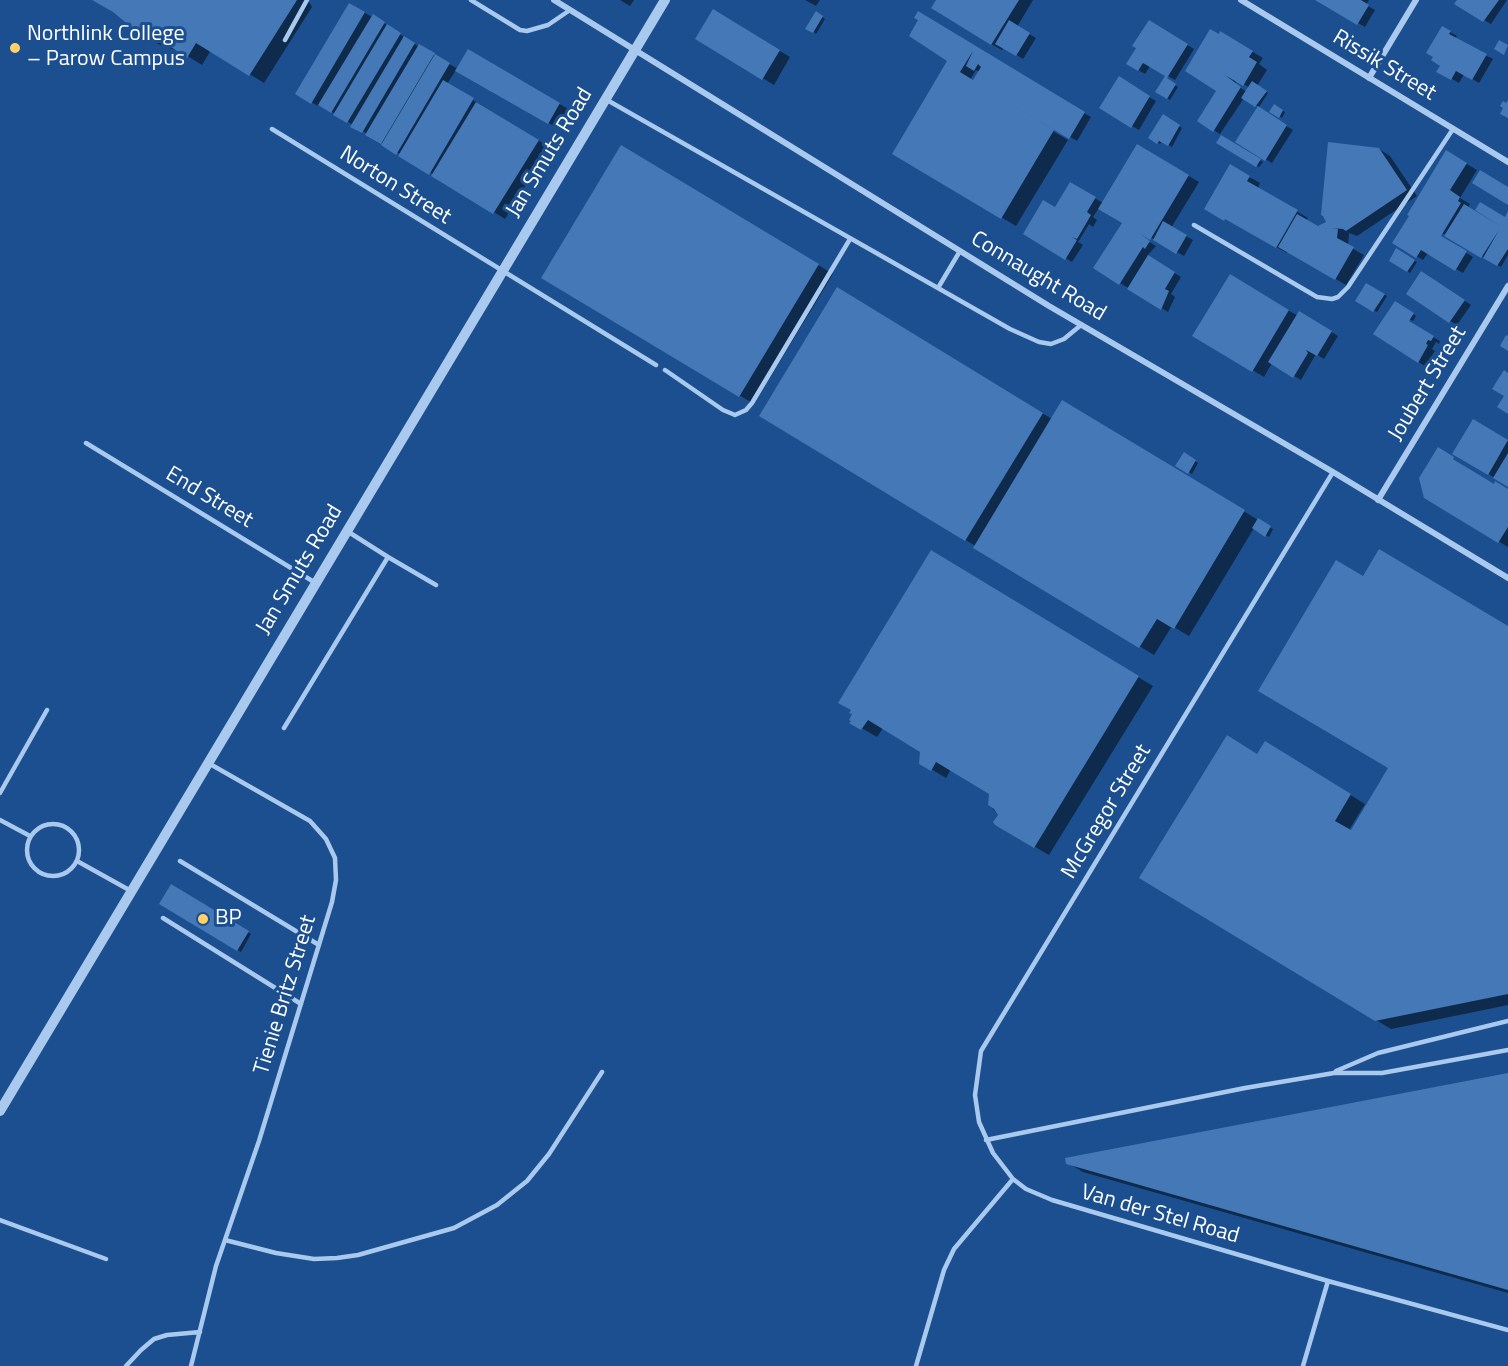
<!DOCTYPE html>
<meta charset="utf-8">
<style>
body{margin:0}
canvas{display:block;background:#1b4f8f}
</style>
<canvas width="1508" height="1366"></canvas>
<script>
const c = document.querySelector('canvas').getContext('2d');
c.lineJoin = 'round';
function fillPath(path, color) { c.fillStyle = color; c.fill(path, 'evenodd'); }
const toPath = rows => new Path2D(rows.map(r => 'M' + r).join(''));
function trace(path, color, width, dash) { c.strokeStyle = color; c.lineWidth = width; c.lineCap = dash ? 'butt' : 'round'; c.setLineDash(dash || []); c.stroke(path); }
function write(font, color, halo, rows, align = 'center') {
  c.font = font + ' "Titillium Web",sans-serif'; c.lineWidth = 6; c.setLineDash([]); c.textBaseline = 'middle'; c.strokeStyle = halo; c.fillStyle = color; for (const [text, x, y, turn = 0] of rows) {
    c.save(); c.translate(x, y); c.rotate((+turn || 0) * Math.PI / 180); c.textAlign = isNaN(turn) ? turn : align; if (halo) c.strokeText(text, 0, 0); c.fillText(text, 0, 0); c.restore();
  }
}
fillPath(toPath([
 [95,0,308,0,312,7,264,83,211,50,202,65,181,52,158,44,143,35,115,11],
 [620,0,634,0,630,6],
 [805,0,820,0,816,6],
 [938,0,1033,0,1017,27,1036,38,1023,59,1004,47,1002,50,991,44],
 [1318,0,1369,0,1366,5,1375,10,1365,27],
 [1459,0,1507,0,1491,24,1456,4],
 [350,5,391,27,406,39,458,69,468,51,570,110,559,129,456,70,447,84,549,147,505,219,319,104,318,106,297,94],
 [713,11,790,57,774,85,697,39],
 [817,13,825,19,816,34,808,28],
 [920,19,1091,117,1077,141,980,83,978,87,1068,140,1016,226,894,154,949,61],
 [976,70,980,72,974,82,970,80],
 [1149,22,1194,49,1175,80,1150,66,1145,74,1128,64],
 [1443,28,1457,36,1455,39,1493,59,1479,83,1464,74,1459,83,1438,71,1442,65],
 [1221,33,1263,58,1259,64,1267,70,1257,86,1268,93,1259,107,1244,98,1220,134,1199,121,1219,90],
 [1237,80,1250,88,1247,92,1235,84],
 [1119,79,1156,101,1139,130,1101,108],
 [1165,79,1178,87,1170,100,1157,92],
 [1274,106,1285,112,1282,118,1271,111],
 [1258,109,1293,130,1272,163,1237,142],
 [1163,116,1182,128,1172,147,1162,141,1160,144,1150,137],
 [1221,137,1263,162,1259,167,1218,142],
 [1137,146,1199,182,1171,228,1193,240,1184,256,1099,208,1093,217,1097,220,1093,227,1089,224,1080,239,1078,242,1083,245,1072,262,1025,234,1056,209,1071,184,1103,203],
 [1379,149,1390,156,1417,196,1357,236,1349,233,1348,246,1364,255,1346,285,1288,251,1287,253,1206,208,1230,166,1260,183,1258,188,1308,218,1306,221,1318,228,1328,222],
 [1446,152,1477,170,1460,198,1470,204,1468,208,1501,228,1508,215,1508,255,1501,267,1409,214],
 [637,155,833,274,754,404,543,277],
 [1409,218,1473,257,1463,273,1428,253,1423,260,1394,243],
 [1122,225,1156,246,1147,256,1181,277,1171,294,1175,297,1168,312,1095,268],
 [1397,250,1417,262,1410,273,1391,261],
 [1230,276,1298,316,1300,313,1338,336,1324,359,1316,354,1301,380,1272,363,1264,377,1194,335],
 [1429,277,1471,305,1457,325,1450,321],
 [1367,285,1387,296,1377,312,1357,301],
 [852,297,1052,419,1077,410,1273,529,1269,537,1254,528,1189,636,1172,626,1154,655,761,415],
 [1396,303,1416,316,1413,321,1407,318,1405,321,1440,341,1439,344,1436,342,1432,349,1435,351,1425,366,1389,344],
 [1473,421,1508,441,1508,486,1454,453],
 [1438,449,1495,486,1508,490,1508,547,1425,497],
 [1184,454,1198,463,1192,474,1177,465],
 [946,561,1153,686,1049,855,996,824,999,815,989,805,990,793,951,769,946,778,921,763,922,751,883,728,877,737,851,722],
 [1363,578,1508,627,1508,1005,1391,1029,1376,1020,1258,756,1280,751,1365,804,1349,830,1352,832,1390,768],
 [172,886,251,934,241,952,161,904],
 [1508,1075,1508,1293,1083,1172,1068,1163]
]), '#0007');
fillPath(toPath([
 [92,0,297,0,249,76,196,43,187,58,168,45,142,36,113,12],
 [936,0,1019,0,991,45,931,8],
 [1315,0,1361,0,1369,5,1357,25],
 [1457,0,1499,0,1483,22,1454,4],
 [349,3,365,12,311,104,295,94],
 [713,9,780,50,762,80,695,39],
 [816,11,823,16,813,33,805,29],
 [918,11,1085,112,1069,139,973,81,1054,130,1001,219,892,154,947,61,909,36,918,20,914,18],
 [973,51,966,66,974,71,978,64,981,67,973,80,960,72],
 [373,14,385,22,331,113,318,105],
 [1009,20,1030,33,1016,56,995,44],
 [1149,20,1188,44,1167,78,1176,84,1167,99,1155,92,1165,76,1143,63,1138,71,1126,64,1136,48,1132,46],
 [387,24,401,33,347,123,333,115],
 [1442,26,1451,31,1449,34,1487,54,1472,80,1456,71,1451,80,1436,72,1440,66,1431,60,1433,57,1426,53],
 [1210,29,1219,34,1220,31,1253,51,1249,57,1257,62,1243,86,1225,75,1241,87,1213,132,1197,121,1216,91,1185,71],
 [404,36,415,43,362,133,350,127],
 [1499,40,1508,45,1504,55,1494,49],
 [419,44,435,53,381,144,365,135],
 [468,49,560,103,548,124,455,71],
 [435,54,450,63,396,155,381,145],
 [1119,76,1150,96,1131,128,1099,108],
 [443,80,474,98,429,175,398,156],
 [1252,81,1267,91,1255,107,1241,98],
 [1508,100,1508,118,1500,114,1503,108,1500,106,1503,101,1506,103],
 [476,102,539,140,493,214,431,176],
 [1274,104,1283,110,1279,118,1269,112],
 [1258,106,1287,125,1265,161,1235,142],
 [1163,114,1180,125,1168,146,1159,141,1157,144,1148,138],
 [1221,135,1261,159,1256,167,1216,143],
 [1328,142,1379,148,1407,190,1346,231,1343,229,1332,228,1338,229,1337,238,1354,247,1335,280,1278,247,1297,214,1318,226,1326,222,1323,216,1321,215],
 [1137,144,1189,175,1150,240,1139,233,1150,241,1145,249,1143,247,1119,285,1093,268,1122,223,1098,209],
 [621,145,819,264,739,397,541,278],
 [1446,150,1467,163,1450,190,1460,197,1458,201,1461,203,1441,236,1467,251,1455,271,1421,250,1416,258,1392,243,1409,216,1407,215],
 [1230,164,1250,176,1247,181,1298,210,1276,248,1225,219,1224,221,1204,209],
 [1480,170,1508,187,1508,205,1472,183],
 [1070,182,1096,197,1087,212,1091,215,1077,239,1072,237,1077,240,1065,260,1023,234,1043,200,1055,207],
 [1480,202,1505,217,1508,211,1508,249,1497,266,1483,258,1499,230,1481,258,1444,236,1464,204,1500,226,1475,210],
 [1163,221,1187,235,1176,254,1153,240],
 [1396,248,1415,260,1407,272,1389,261],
 [1148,255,1175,272,1165,289,1169,291,1161,310,1127,289],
 [1421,271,1465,300,1449,323,1406,294],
 [1230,274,1289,310,1252,372,1192,336],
 [1366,283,1385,294,1373,312,1355,301],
 [837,287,1043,413,965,541,759,416],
 [1395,301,1414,313,1409,321,1434,336,1431,341,1428,340,1426,344,1428,345,1418,363,1373,334],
 [1299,311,1332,331,1317,356,1306,350,1308,353,1293,378,1268,362],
 [1506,335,1508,336,1508,351,1500,346],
 [1504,370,1508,373,1508,414,1497,407,1504,396,1492,389],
 [1062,400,1245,510,1174,629,1157,619,1139,648,973,548],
 [1473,419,1508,440,1488,475,1452,454],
 [1438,447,1454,457,1453,459,1494,484,1495,481,1508,489,1508,527,1498,543,1424,498,1419,478],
 [1184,452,1196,460,1188,474,1175,466],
 [1508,453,1508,487,1493,478],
 [1258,518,1271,526,1265,537,1252,528],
 [1379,549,1508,626,1508,994,1375,1021,1139,878,1227,735,1257,754,1265,741,1351,794,1335,821,1351,830,1388,768,1258,691,1336,560,1363,576],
 [931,550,1139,676,1034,848,995,825,993,822,998,815,994,809,988,805,989,794,936,762,931,771,919,764,920,752,868,720,861,730,849,723,851,721,849,720,852,714,849,713,851,710,838,703],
 [171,884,249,931,237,951,159,904],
 [1508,1073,1508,1290,1066,1164,1065,1158]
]), '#4478b7');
trace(toPath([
 [471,0,520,30,527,31,548,25,570,10],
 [285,40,307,0],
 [607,100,1010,329,1039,342,1051,344,1064,339,1081,325],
 [272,129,656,365],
 [1194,225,1317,297,1332,299,1338,297,1348,287,1453,129],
 [938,288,960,251],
 [665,370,723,410,735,415,746,410,752,403,850,239],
 [86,443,314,582],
 [1333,472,981,1051,975,1095,979,1122,993,1153,1013,1179,1026,1189,1052,1200,1328,1281,1508,1330],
 [388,557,436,585],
 [284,728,388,557,347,531],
 [0,793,47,710],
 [0,820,30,836],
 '27 850a26 26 0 1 1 52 0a26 26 0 1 1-52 0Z',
 [77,861,131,891],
 [180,861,319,945],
 [163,918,301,1004],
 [1336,1071,1378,1053,1508,1021],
 [986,1140,1245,1088,1334,1073,1382,1073,1508,1050],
 [0,1220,106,1259],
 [225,1240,276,1253,314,1259,337,1258,358,1255,454,1228,497,1205,527,1181,549,1154,602,1072],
 [126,1366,141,1350,154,1339,167,1335,200,1332],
 [191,1366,216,1266,259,1141,332,902,336,880,335,858,326,839,310,821,210,764],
 [916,1366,944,1270,954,1249,1013,1179],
 [1303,1366,1328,1281]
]), '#a9c9ee', 4.5);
trace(toPath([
 [554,0,1049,306,1333,472,1508,578],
 [1241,0,1508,162],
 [1369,78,1416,0],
 [1378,500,1508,286]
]), '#a9c9ee', 6);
trace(toPath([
 [0,1111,665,0]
]), '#a9c9ee', 10);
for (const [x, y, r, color] of [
 [15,48,6,"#ffd166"],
 [203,919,6,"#ffd166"]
]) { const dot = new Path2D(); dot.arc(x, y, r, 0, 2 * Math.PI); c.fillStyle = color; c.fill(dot); trace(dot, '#1b4f8f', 2); }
write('22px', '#fff', '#1b4f8f', [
 ["Northlink College",27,35],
 ["– Parow Campus",27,60],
 ["BP",215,919]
], 'left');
write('22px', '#fff', '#1b4f8f', [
 ["Rissik Street",1384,66,31],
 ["Jan Smuts Road",550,153,-59],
 ["Norton Street",395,186,32],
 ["Connaught Road",1038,277,31],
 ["Joubert Street",1428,384,-59],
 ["End Street",209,498,31],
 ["Jan Smuts Road",300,570,-59],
 ["McGregor Street",1107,812,-59],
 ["Tienie Britz Street",286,995,-73],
 ["Van der Stel Road",1160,1215,16]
]);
</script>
